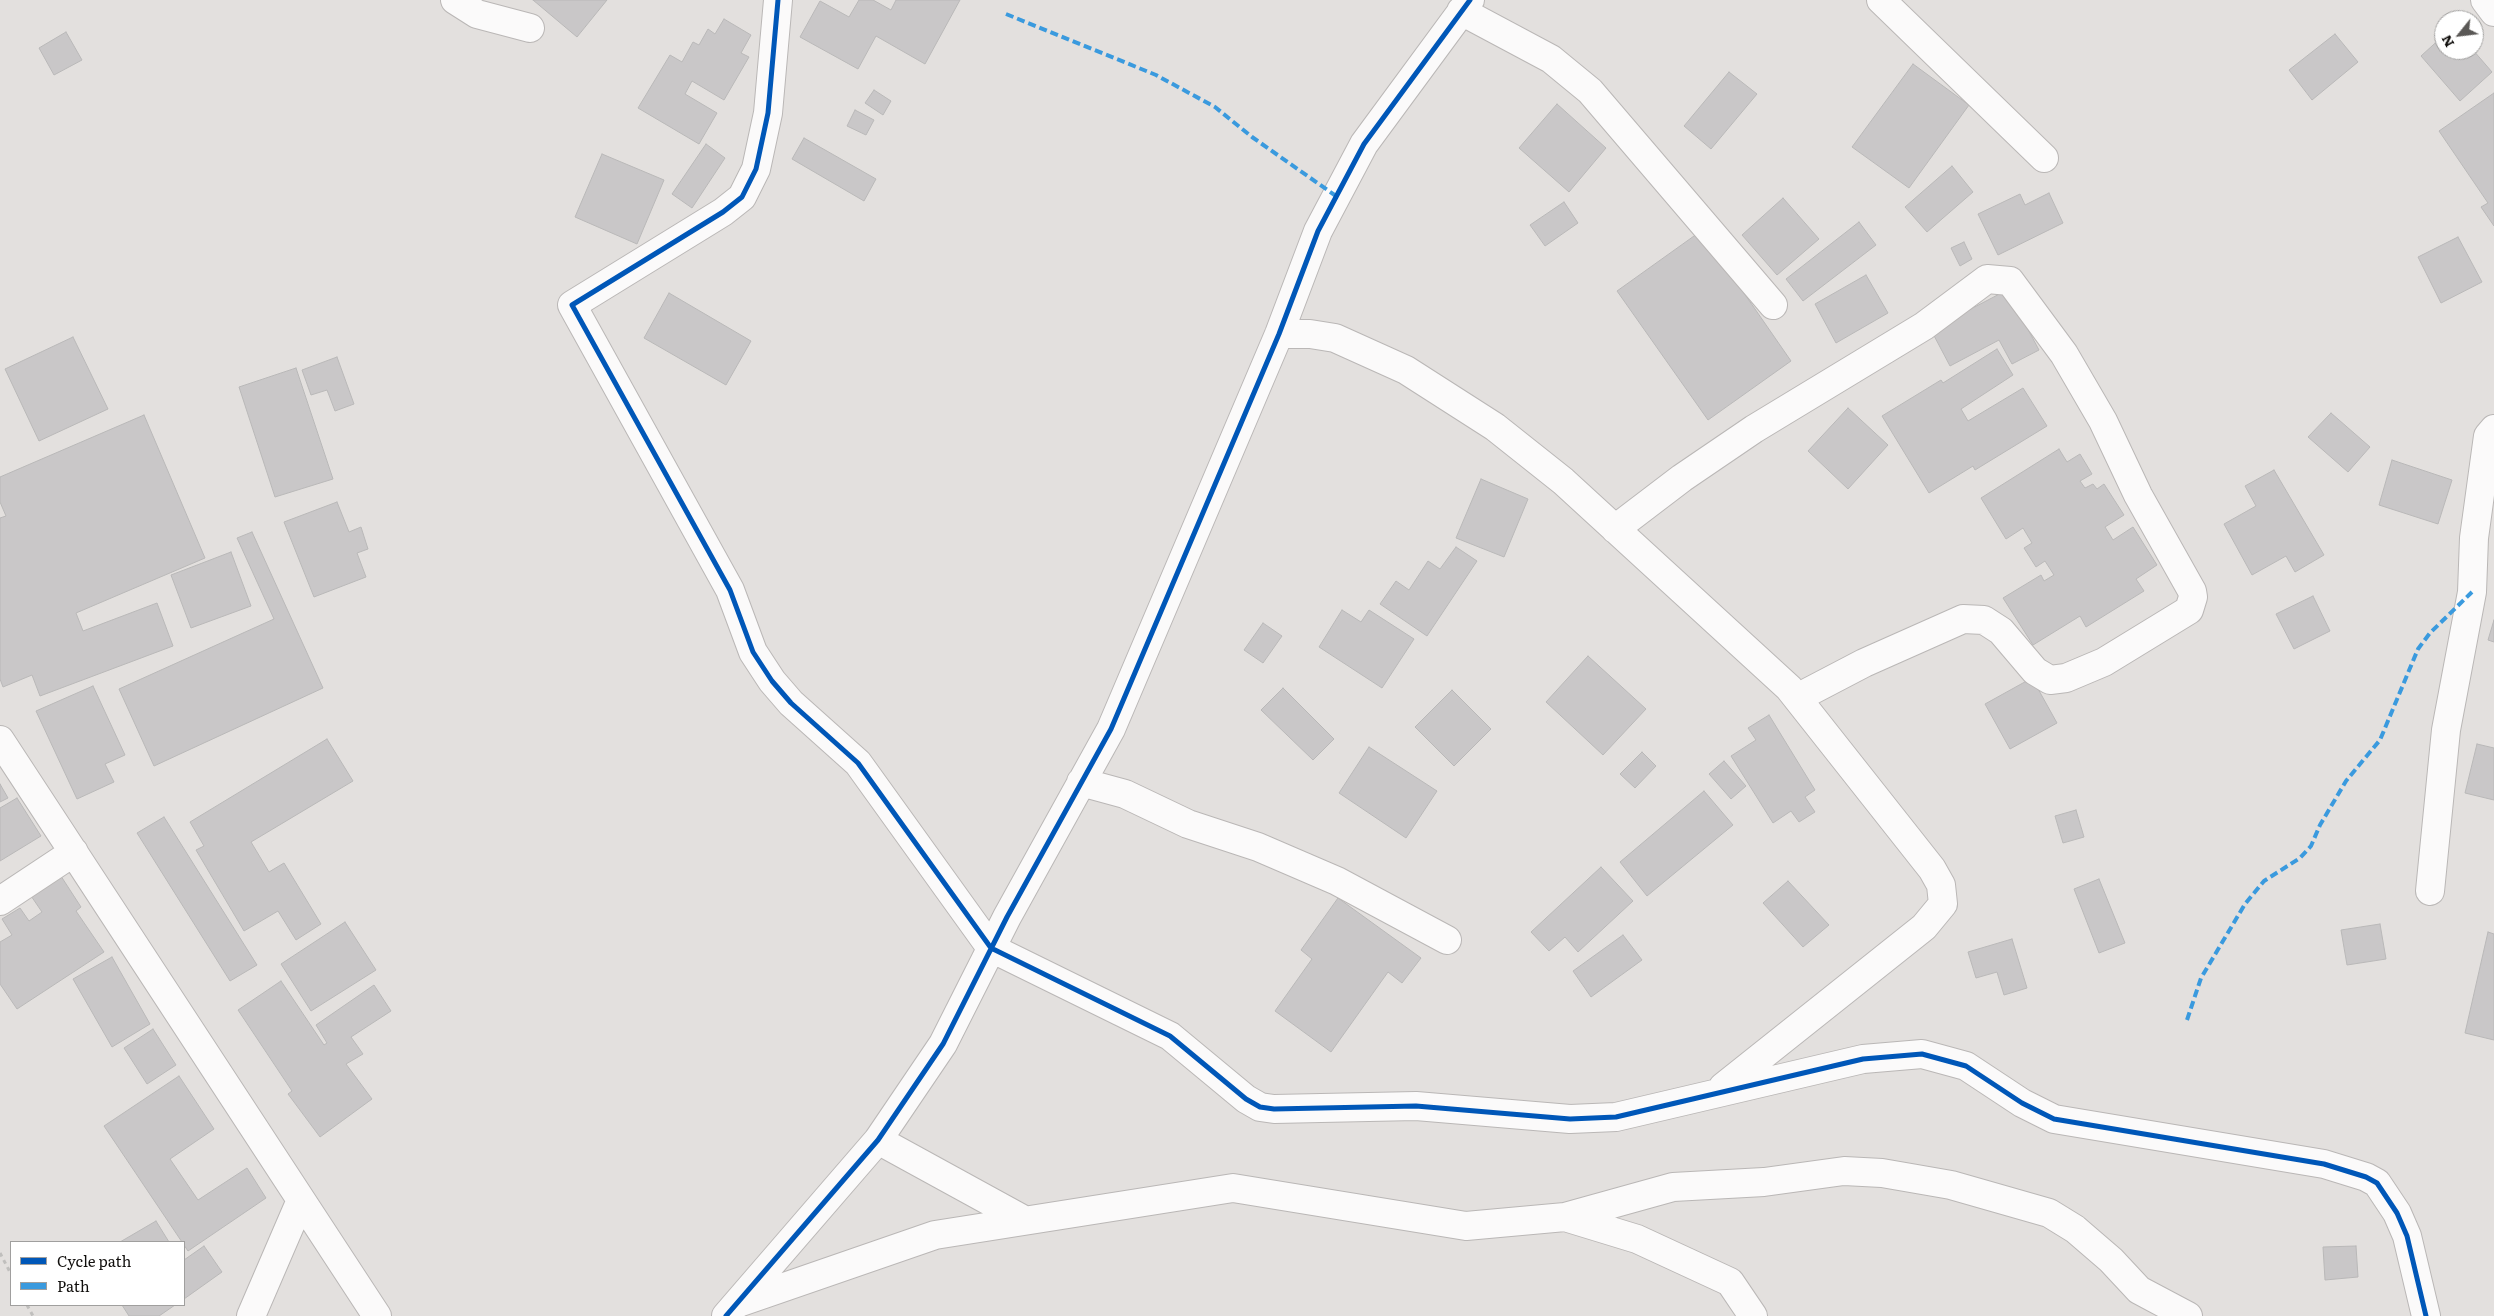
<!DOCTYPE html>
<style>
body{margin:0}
#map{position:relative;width:2494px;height:1316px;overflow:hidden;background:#e3e0de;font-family:Literata,serif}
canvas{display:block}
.legend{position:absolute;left:10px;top:1241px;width:175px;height:65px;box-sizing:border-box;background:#fff;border:1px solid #a09f9e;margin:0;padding:6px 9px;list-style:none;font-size:15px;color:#110f0d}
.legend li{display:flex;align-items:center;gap:10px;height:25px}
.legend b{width:25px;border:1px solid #a09f9e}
.north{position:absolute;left:2434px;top:10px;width:50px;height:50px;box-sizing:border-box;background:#fff;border:1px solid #a09f9e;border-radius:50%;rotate:241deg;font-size:14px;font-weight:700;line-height:20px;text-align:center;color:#110f0d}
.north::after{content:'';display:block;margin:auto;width:18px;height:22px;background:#5a5856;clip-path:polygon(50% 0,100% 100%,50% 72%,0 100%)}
</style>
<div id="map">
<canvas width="2494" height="1316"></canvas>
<ul class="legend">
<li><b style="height:6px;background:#0057b8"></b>Cycle path</li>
<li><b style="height:6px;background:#3a9ade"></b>Path</li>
</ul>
<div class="north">N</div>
</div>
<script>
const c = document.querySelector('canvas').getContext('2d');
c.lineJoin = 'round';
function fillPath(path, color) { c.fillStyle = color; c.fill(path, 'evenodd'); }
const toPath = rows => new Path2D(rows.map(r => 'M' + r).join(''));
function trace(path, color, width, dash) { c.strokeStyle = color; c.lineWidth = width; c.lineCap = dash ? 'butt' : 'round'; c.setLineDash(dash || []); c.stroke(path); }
const building = toPath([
 [533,0,607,0,577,37,533,0],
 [859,0,873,0,891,10,896,0,960,0,925,64,876,36,858,69,800,37,820,1,849,17,859,0],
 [724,19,751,35,741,53,749,57,724,100,692,81,685,94,717,113,699,144,638,108,670,55,682,62,693,42,699,45,708,29,715,34,724,19],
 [66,32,82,60,54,75,39,48,66,32],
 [2335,34,2358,62,2312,100,2289,70,2335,34],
 [2444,35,2444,50,2473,50,2492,72,2460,101,2421,56,2444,35],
 [1913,64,1969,105,1909,188,1852,147,1913,64],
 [1729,72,1757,94,1711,149,1684,126,1729,72],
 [874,90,891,101,883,115,865,103,874,90],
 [2494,93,2494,226,2481,207,2488,203,2439,131,2494,93],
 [1557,104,1606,148,1569,192,1519,148,1557,104],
 [855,110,874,120,866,135,847,126,855,110],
 [804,138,876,179,864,201,792,159,804,138],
 [706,144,725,158,692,208,672,194,706,144],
 [602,154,664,180,637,244,575,217,602,154],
 [1952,166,1973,192,1927,232,1905,207,1952,166],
 [2049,193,2063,223,1998,255,1978,214,2020,194,2025,205,2049,193],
 [1783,198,1819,239,1777,275,1742,235,1783,198],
 [1564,202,1578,223,1545,246,1530,225,1564,202],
 [1859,222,1876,245,1803,301,1786,279,1859,222],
 [1701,231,1791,361,1708,420,1617,291,1701,231],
 [2458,237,2482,282,2441,303,2418,257,2458,237],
 [1964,242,1972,259,1960,266,1951,248,1964,242],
 [1866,275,1888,313,1836,343,1815,304,1866,275],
 [2007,290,2039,350,2012,364,1999,340,1950,366,1931,330,2007,290],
 [669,293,751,341,726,385,644,338,669,293],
 [73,337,108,409,39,441,5,369,73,337],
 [1997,349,2013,375,1961,409,1968,421,2023,388,2047,426,1975,470,1973,466,1929,493,1882,416,1941,380,1943,383,1997,349],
 [337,357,354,404,335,411,327,390,311,395,302,370,337,357],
 [296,368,333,479,275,497,239,387,296,368],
 [1848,408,1888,445,1848,489,1808,451,1848,408],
 [2331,413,2370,447,2348,472,2308,437,2331,413],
 [144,415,205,558,76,613,83,631,157,603,173,646,40,696,32,675,3,687,0,679,0,518,6,516,0,502,0,477,144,415],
 [2059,449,2067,462,2080,454,2092,474,2080,481,2085,488,2093,484,2097,489,2104,484,2124,515,2105,527,2113,540,2133,527,2157,565,2136,579,2144,591,2086,627,2080,616,2033,645,2003,598,2041,575,2044,581,2054,575,2045,561,2036,567,2024,548,2032,543,2023,528,2006,539,1981,498,2059,449],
 [2392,460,2452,480,2438,524,2379,505,2392,460],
 [2274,470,2324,555,2295,572,2286,556,2252,575,2224,524,2256,506,2245,486,2274,470],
 [1481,479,1528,499,1504,557,1456,538,1481,479],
 [337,502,349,532,361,527,368,549,357,553,366,577,314,597,284,522,337,502],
 [252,532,323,688,154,766,119,689,274,619,237,538,252,532],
 [1456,547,1477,561,1427,636,1380,604,1396,581,1409,590,1428,561,1440,569,1456,547],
 [231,552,251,606,191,628,171,575,231,552],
 [2313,596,2330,631,2294,649,2276,614,2313,596],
 [1342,610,1361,622,1369,610,1414,639,1382,688,1319,647,1342,610],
 [2494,620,2494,642,2488,640,2494,620],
 [1263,623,1282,636,1263,663,1244,650,1263,623],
 [1588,656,1646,709,1603,755,1546,702,1588,656],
 [2032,678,2057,723,2010,749,1985,704,2032,678],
 [93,686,125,755,105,764,114,782,77,799,36,711,93,686],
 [1283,688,1334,739,1313,760,1261,710,1283,688],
 [1452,690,1491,729,1454,766,1415,727,1452,690],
 [1769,715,1815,790,1805,797,1815,812,1799,822,1791,811,1773,823,1731,756,1756,740,1748,728,1769,715],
 [327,739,353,781,251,842,269,872,284,863,321,924,296,940,278,911,244,931,196,850,204,846,190,822,327,739],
 [2477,744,2494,748,2494,800,2465,793,2477,744],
 [1369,747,1437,791,1406,838,1339,793,1369,747],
 [1642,752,1656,766,1635,788,1620,774,1642,752],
 [1724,761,1746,786,1731,799,1709,774,1724,761],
 [0,784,8,798,0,802,0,784],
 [1704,791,1733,825,1647,896,1620,862,1704,791],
 [17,798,41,836,0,861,0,808,17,798],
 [2076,810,2084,837,2063,843,2055,816,2076,810],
 [164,817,257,965,230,981,137,833,164,817],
 [1601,867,1633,901,1578,952,1565,937,1549,951,1531,932,1601,867],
 [57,870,81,907,76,911,104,952,17,1009,0,984,0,942,12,935,2,919,20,908,29,921,42,912,27,890,57,870],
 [2099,879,2125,943,2099,953,2074,889,2099,879],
 [1788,881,1829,925,1803,947,1763,903,1788,881],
 [1338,898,1421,958,1402,983,1388,972,1331,1052,1275,1011,1312,959,1301,950,1338,898],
 [345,922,376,970,311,1011,281,964,345,922],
 [2380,924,2386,959,2347,965,2341,930,2380,924],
 [2488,932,2494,934,2494,1040,2465,1033,2488,932],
 [1623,935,1642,960,1591,997,1573,971,1623,935],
 [2012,939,2027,988,2004,995,1997,972,1976,978,1968,952,2012,939],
 [112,957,150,1024,112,1047,73,979,112,957],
 [281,981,324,1045,327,1043,316,1025,374,985,391,1011,351,1037,363,1054,346,1064,372,1099,320,1137,288,1094,292,1091,238,1010,281,981],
 [153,1029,176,1065,147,1084,124,1048,153,1029],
 [179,1076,214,1129,170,1159,198,1200,247,1168,266,1198,188,1251,104,1126,179,1076],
 [156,1221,169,1242,120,1242,156,1221],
 [204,1246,222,1272,184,1299,184,1260,204,1246],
 [2356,1246,2358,1277,2325,1280,2323,1247,2356,1246],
 [122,1305,175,1305,159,1316,129,1316,122,1305]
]);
fillPath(building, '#c9c7c8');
trace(building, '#b9b8b8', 1);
const minor = toPath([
 [455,0,477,14,530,28],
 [778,0,768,113,756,169,742,197,723,212,572,305,730,590,753,652,772,681,791,703,858,763,991,948,1170,1036,1246,1099,1260,1107,1274,1109,1416,1106,1570,1119,1616,1117,1863,1059,1922,1054,1966,1066,2022,1103,2054,1119,2324,1164,2366,1177,2377,1183,2397,1213,2407,1236,2426,1316],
 [1881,0,2044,158],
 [2485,0,2494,12],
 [1461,11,1551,59,1590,91,1773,305],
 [1279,334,1310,334,1335,338,1406,370,1495,427,1563,481,1789,688,1932,869,1941,885,1943,904,1924,927,1723,1087],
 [1615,529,1682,478,1754,429,1924,326,1987,279,2010,281,2064,354,2103,421,2138,495,2192,591,2193,597,2189,610,2104,662,2066,678,2050,680,2035,671,2001,631,1984,620,1963,619,1864,663,1797,698],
 [0,740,377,1316],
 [1081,782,1125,794,1188,824,1258,847,1337,881,1447,940],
 [2430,891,2446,730,2472,592,2474,538,2488,436,2494,429],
 [0,901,74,852],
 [878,1140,1024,1220],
 [1565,1217,1637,1239,1730,1282,1753,1316],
 [741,1302,935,1235,1233,1188,1466,1226,1565,1217,1673,1187,1764,1182,1844,1171,1882,1173,1951,1185,2049,1213,2075,1229,2111,1260,2139,1290,2188,1316],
 [251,1316,301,1200],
 [726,1316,878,1140,943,1044,1007,917,1111,729,1279,334,1318,231,1364,144,1470,0]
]);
trace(minor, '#bab7b6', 30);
trace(toPath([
 [0,1253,11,1274],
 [27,1305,33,1316]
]), '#c0bfbd', 3, [4, 4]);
trace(minor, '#fbfafa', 28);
trace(toPath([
 [1006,14,1156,75,1215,107,1252,137,1336,196],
 [2187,1020,2201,978,2245,904,2264,881,2300,858,2311,846,2320,825,2346,781,2380,740,2418,649,2430,633,2472,592]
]), '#3a9ade', 4, [8, 4]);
trace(toPath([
 [778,0,768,113,756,169,742,197,723,212,572,305,730,590,753,652,772,681,791,703,858,763,991,948,1170,1036,1246,1099,1260,1107,1274,1109,1416,1106,1570,1119,1616,1117,1863,1059,1922,1054,1966,1066,2022,1103,2054,1119,2324,1164,2366,1177,2377,1183,2397,1213,2407,1236,2426,1316],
 [726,1316,878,1140,943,1044,1007,917,1111,729,1279,334,1318,231,1364,144,1470,0]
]), '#0057b8', 5);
</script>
